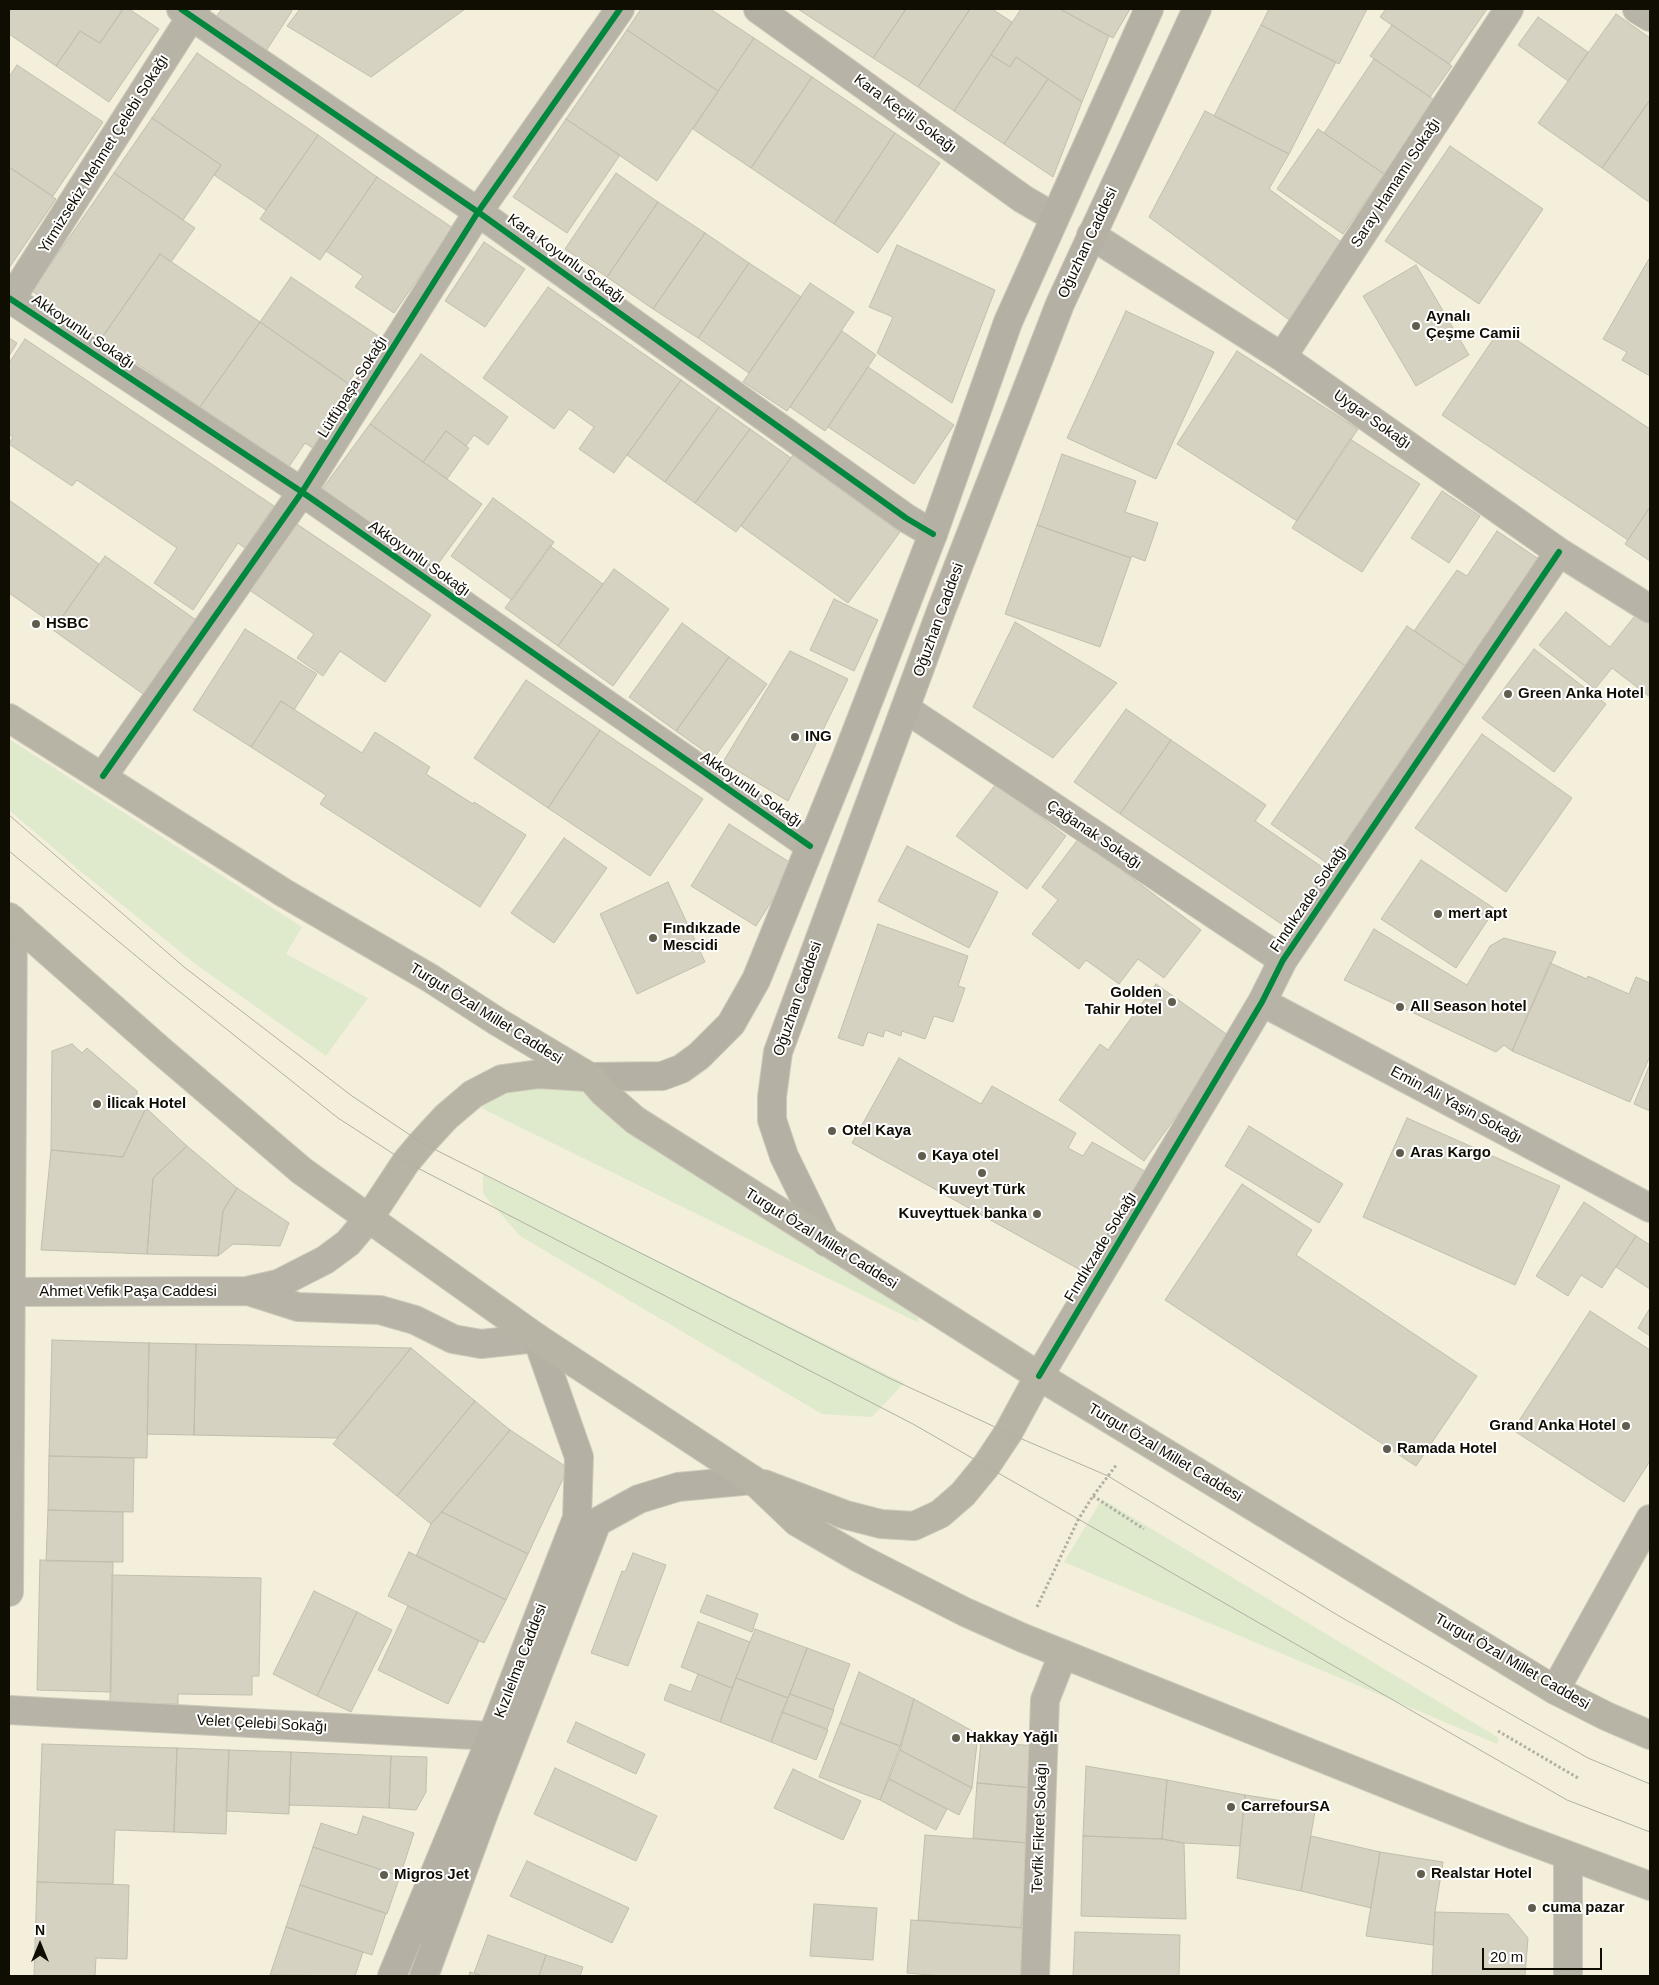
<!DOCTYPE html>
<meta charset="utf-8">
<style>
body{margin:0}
#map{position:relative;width:1659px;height:1985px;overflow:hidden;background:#f4efda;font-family:Arial,sans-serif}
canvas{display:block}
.frame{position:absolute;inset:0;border:10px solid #100d02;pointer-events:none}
.north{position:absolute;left:15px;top:1920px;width:50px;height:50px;-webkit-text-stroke:4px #fff;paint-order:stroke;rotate:0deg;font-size:14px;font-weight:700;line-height:20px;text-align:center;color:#100d02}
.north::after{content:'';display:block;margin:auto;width:18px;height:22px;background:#100d02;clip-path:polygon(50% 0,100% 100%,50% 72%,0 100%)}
.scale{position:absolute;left:1482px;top:1948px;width:120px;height:22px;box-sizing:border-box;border:2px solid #100d02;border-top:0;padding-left:6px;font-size:15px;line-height:18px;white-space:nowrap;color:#100d02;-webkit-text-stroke:4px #fff;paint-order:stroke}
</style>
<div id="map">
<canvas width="1659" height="1985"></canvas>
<div class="frame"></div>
<div class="north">N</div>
<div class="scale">20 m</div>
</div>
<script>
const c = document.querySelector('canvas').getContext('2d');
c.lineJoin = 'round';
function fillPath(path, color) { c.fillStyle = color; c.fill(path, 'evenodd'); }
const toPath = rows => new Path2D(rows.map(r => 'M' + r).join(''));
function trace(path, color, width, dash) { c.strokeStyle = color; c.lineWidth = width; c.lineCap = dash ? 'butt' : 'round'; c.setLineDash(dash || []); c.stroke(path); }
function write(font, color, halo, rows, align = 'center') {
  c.font = font + ' Arial,sans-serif'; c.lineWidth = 4; c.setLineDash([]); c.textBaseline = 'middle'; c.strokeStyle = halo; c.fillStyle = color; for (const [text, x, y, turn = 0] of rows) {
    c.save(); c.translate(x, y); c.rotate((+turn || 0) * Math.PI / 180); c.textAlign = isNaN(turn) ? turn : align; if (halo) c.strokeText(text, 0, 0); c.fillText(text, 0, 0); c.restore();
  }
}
fillPath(toPath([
 [9,739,302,927,286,954,368,998,326,1056,198,966,79,870,9,810],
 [500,1076,579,1086,912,1292,919,1323,477,1106],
 [483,1174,904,1383,872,1417,822,1414,520,1236,483,1194],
 [1102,1499,1499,1738,1497,1744,1064,1562]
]), '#dfeacd');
const building = toPath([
 [9,9,123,9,100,43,80,31,56,66,9,34,9,9],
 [123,9,129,9,159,29,109,102,56,66,80,31,100,43,123,9],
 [222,9,289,9,292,11,266,51,216,17,222,9],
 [300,9,465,9,371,77,287,26,300,9],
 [641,9,710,9,754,38,718,91,627,30,641,9],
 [798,9,906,9,873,58,798,9],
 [906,9,970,9,918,87,873,58,906,9],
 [970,9,992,9,1012,22,954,111,918,87,970,9],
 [1021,9,1060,9,1109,36,1082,102,1016,57,1010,67,991,55,1021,9],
 [1060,9,1130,9,1113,38,1060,9],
 [1269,9,1367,9,1339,64,1261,25,1269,9],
 [1386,9,1487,9,1449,64,1380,17,1386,9],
 [1616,14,1650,38,1650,100,1602,168,1538,123,1616,14],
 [1538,17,1588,52,1568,81,1518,45,1538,17],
 [1261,25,1336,62,1289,154,1214,116,1261,25],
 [1392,25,1452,66,1430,97,1370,56,1392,25],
 [627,30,718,91,657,181,566,119,627,30],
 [754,38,812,77,751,168,693,129,754,38],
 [197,53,318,135,266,210,214,175,221,165,152,118,197,53],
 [991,55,1010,67,1016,57,1048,79,1004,144,954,111,991,55],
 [1374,59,1436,101,1386,175,1324,133,1374,59],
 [17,65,103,122,53,196,9,167,9,77,17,65],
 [812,77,895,133,834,224,751,168,812,77],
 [1048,79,1082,102,1053,177,1004,144,1048,79],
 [1650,100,1650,203,1602,168,1650,100],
 [1205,111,1289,154,1269,189,1348,247,1292,322,1149,217,1205,111],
 [152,118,221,165,183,220,114,173,152,118],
 [566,119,620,155,567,233,513,197,566,119],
 [1318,129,1384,174,1343,234,1277,189,1318,129],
 [895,133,940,163,878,253,834,224,895,133],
 [318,135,377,177,320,260,260,219,318,135],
 [1450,146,1543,209,1479,304,1385,241,1450,146],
 [9,167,56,199,9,268,9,167],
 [114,173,195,228,171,262,160,254,101,339,32,291,114,173],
 [616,173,658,202,607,277,565,249,616,173],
 [377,177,453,228,394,313,355,287,363,276,326,251,377,177],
 [658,202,705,233,653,309,607,277,658,202],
 [705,233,749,263,698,338,653,309,705,233],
 [484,242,525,269,485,327,445,301,484,242],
 [897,245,995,290,952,403,877,353,893,317,869,307,897,245],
 [160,254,260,322,200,407,101,339,160,254],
 [1650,257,1650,376,1622,360,1627,352,1603,339,1650,257],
 [749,263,801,297,749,373,698,338,749,263],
 [1416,265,1469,355,1416,386,1363,296,1416,265],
 [291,277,380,337,348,383,260,322,291,277],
 [810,283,854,312,787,411,743,382,810,283],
 [548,287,681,380,614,473,579,449,594,427,569,409,554,429,483,378,548,287],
 [1126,311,1214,352,1156,479,1067,438,1126,311],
 [260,322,358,391,316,450,305,443,288,468,200,407,260,322],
 [1500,329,1650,429,1650,507,1628,540,1442,415,1500,329],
 [842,331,876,355,825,431,790,407,842,331],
 [9,338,17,343,9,356,9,338],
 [25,339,274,506,245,548,238,543,193,610,154,583,177,548,77,480,72,486,9,444,13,437,9,434,9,363,25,339],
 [1237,351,1358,429,1297,521,1177,444,1237,351],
 [421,354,508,417,488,445,474,435,466,446,446,431,423,462,370,424,421,354],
 [868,367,954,425,914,484,828,427,868,367],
 [681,380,719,407,665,482,627,455,681,380],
 [719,407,750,429,695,503,665,482,719,407],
 [370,424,482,504,432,572,320,492,370,424],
 [750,429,791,458,736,532,695,503,750,429],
 [446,431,469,448,447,479,423,462,446,431],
 [1350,439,1420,484,1362,572,1292,528,1350,439],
 [1062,454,1136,481,1125,512,1158,523,1145,561,1132,556,1131,558,1037,525,1062,454],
 [793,455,900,532,848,603,741,526,793,455],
 [1442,491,1480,516,1449,563,1411,538,1442,491],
 [493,498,554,542,512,600,451,556,493,498],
 [9,500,99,564,56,626,9,593,9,500],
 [1650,507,1650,561,1625,544,1650,507],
 [291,520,431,615,385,682,340,651,323,676,297,658,314,634,245,587,291,520],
 [1037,525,1131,558,1100,647,1005,614,1037,525],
 [1497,531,1546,564,1473,671,1414,631,1457,570,1467,576,1497,531],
 [550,546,603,584,558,646,505,608,550,546],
 [105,556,199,622,146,696,53,630,105,556],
 [614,569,669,609,613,686,558,646,614,569],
 [834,599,878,620,854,671,810,650,834,599],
 [1566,612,1610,647,1638,612,1650,622,1650,697,1612,668,1595,689,1539,645,1566,612],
 [1015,622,1117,683,1053,758,973,707,1015,622],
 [682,623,729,657,676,731,629,697,682,623],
 [1407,626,1473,671,1337,870,1271,824,1407,626],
 [245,629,317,674,294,710,281,701,251,747,193,710,245,629],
 [1534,649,1606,704,1554,772,1482,718,1534,649],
 [790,651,848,679,788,801,723,762,790,651],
 [729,657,767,684,714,758,676,731,729,657],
 [526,680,600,730,548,808,474,758,526,680],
 [281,701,362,753,375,732,430,767,426,774,473,804,474,802,526,835,480,907,320,804,326,795,251,747,281,701],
 [1126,709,1171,740,1120,814,1074,782,1126,709],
 [600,730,703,799,650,876,548,808,600,730],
 [1482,734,1572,798,1506,892,1415,828,1482,734],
 [1171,740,1266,805,1255,821,1338,878,1299,936,1120,814,1171,740],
 [996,784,1066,836,1027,889,956,836,996,784],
 [729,824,794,865,756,926,691,886,729,824],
 [564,838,607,868,554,943,511,913,564,838],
 [1079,838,1201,930,1164,978,1138,959,1119,984,1086,960,1079,969,1032,934,1058,900,1042,887,1079,838],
 [907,846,998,892,969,948,878,901,907,846],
 [1421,860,1495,909,1456,968,1381,919,1421,860],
 [668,882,705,962,637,994,600,914,668,882],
 [878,924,968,956,958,986,965,988,953,1022,934,1016,925,1039,902,1031,901,1036,885,1030,883,1037,868,1032,863,1046,838,1038,878,924],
 [1374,929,1467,985,1490,946,1504,938,1556,952,1512,1051,1504,1045,1496,1052,1344,980,1374,929],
 [1550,963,1587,979,1588,976,1629,994,1636,977,1650,983,1650,1056,1630,1102,1512,1051,1550,963],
 [1156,984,1232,1038,1144,1161,1059,1100,1100,1044,1108,1050,1156,984],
 [72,1044,82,1053,87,1048,137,1091,137,1100,146,1108,123,1157,51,1150,52,1051,72,1044],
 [899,1058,981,1104,992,1086,1076,1133,1068,1148,1083,1156,1092,1142,1150,1174,1093,1277,852,1143,899,1058],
 [1650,1064,1650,1111,1634,1104,1650,1064],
 [146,1108,187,1146,153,1178,147,1254,41,1250,51,1150,123,1157,146,1108],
 [1407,1118,1560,1186,1515,1285,1363,1217,1407,1118],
 [1249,1126,1343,1184,1319,1223,1225,1166,1249,1126],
 [187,1146,237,1188,223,1211,218,1256,147,1254,153,1178,187,1146],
 [1242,1184,1312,1230,1296,1255,1477,1376,1416,1466,1165,1300,1242,1184],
 [237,1188,289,1223,280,1246,233,1244,218,1256,223,1211,237,1188],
 [1584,1202,1636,1236,1602,1288,1581,1275,1568,1296,1536,1276,1584,1202],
 [1636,1236,1650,1245,1650,1289,1616,1267,1636,1236],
 [1650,1308,1650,1336,1638,1328,1650,1308],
 [1590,1311,1650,1350,1650,1461,1624,1502,1513,1430,1590,1311],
 [52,1340,149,1343,147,1458,49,1456,52,1340],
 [149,1343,196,1344,194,1435,147,1434,149,1343],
 [196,1344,411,1348,337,1438,194,1435,196,1344],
 [411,1348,475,1401,397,1496,333,1444,411,1348],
 [475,1401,510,1430,431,1524,397,1496,475,1401],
 [510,1430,568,1468,528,1554,442,1512,510,1430],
 [49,1456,134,1458,133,1512,48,1510,49,1456],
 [48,1510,123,1512,123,1562,46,1561,48,1510],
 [442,1512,528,1554,506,1600,416,1556,431,1524,442,1512],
 [409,1552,506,1600,484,1643,388,1596,409,1552],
 [633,1553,666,1565,628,1666,591,1653,622,1571,625,1572,633,1553],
 [40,1560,113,1562,111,1692,37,1690,40,1560],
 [112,1575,261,1578,259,1676,252,1676,252,1695,178,1694,178,1704,110,1703,112,1575],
 [314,1591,357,1612,317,1696,273,1674,314,1591],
 [707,1595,758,1614,752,1632,700,1612,707,1595],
 [408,1606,479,1641,448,1704,378,1670,408,1606],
 [357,1612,392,1630,351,1712,317,1696,357,1612],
 [698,1622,750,1642,732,1688,681,1667,698,1622],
 [755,1629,807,1648,788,1698,736,1678,755,1629],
 [807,1648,850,1664,833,1710,790,1694,807,1648],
 [859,1672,914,1699,900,1746,840,1723,859,1672],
 [698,1674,732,1688,720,1722,664,1700,670,1684,691,1692,698,1674],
 [736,1678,788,1698,771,1742,720,1722,736,1678],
 [790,1694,834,1710,827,1729,782,1712,790,1694],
 [914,1699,978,1734,972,1788,900,1750,914,1699],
 [782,1712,828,1730,816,1760,771,1742,782,1712],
 [576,1722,645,1754,636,1774,567,1742,576,1722],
 [840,1723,900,1746,880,1800,819,1777,840,1723],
 [981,1742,1037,1746,1033,1788,977,1783,981,1742],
 [42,1744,177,1748,174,1832,115,1830,113,1884,37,1882,42,1744],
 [177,1748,229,1750,226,1834,174,1832,177,1748],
 [229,1750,291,1752,289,1814,226,1811,229,1750],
 [900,1750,972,1788,959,1815,889,1779,900,1750],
 [291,1752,391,1756,389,1808,289,1805,291,1752],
 [391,1756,427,1757,426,1792,416,1810,389,1808,391,1756],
 [1086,1766,1167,1780,1162,1839,1083,1836,1086,1766],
 [555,1768,657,1816,636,1861,534,1814,555,1768],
 [793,1769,861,1801,843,1840,774,1808,793,1769],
 [889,1779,947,1809,936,1830,880,1800,889,1779],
 [1167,1780,1245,1795,1240,1846,1184,1843,1162,1839,1167,1780],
 [977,1783,1033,1788,1028,1843,973,1838,977,1783],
 [1245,1795,1316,1806,1301,1891,1237,1878,1245,1795],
 [363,1816,414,1833,400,1876,313,1847,321,1823,357,1835,363,1816],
 [925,1835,1028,1843,1021,1928,918,1920,925,1835],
 [1083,1836,1162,1839,1184,1843,1186,1919,1081,1916,1083,1836],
 [1311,1836,1380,1852,1371,1908,1301,1891,1311,1836],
 [313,1847,400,1876,387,1914,300,1885,313,1847],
 [1380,1852,1443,1862,1435,1912,1433,1945,1366,1936,1380,1852],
 [527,1861,629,1908,612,1943,510,1896,527,1861],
 [37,1882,129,1885,127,1959,96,1958,95,1976,34,1976,37,1882],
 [300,1885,386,1913,372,1955,286,1927,300,1885],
 [814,1904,877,1908,873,1960,810,1956,814,1904],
 [1435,1912,1508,1914,1528,1938,1525,1976,1432,1976,1435,1912],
 [911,1920,1028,1928,1024,1976,942,1976,907,1973,911,1920],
 [286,1927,363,1952,355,1976,270,1975,286,1927],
 [1075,1932,1180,1935,1179,1976,1073,1976,1075,1932],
 [488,1935,546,1955,539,1976,484,1976,474,1973,488,1935],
 [546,1955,583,1967,580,1976,539,1976,546,1955],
 [470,1972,482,1976,469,1976,470,1972]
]);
fillPath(building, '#d6d2c2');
trace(building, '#c1bead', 1);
const minor = toPath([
 [181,9,478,212,906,518,933,534],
 [758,9,1023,199,1054,217],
 [1637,9,1650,17],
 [1091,235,1282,357,1559,552,1650,609],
 [9,298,302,492,810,846],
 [11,299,196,9],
 [1282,357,1509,9],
 [906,709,1283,960],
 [103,776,302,492,478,212,620,9],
 [1262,1002,1650,1208],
 [1039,1376,1262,1002,1283,960,1559,552],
 [9,1592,13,920],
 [9,1710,492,1736,514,1732],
 [1035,1976,1045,1700,1063,1654]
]);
const tertiary = toPath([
 [248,1291,298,1307,380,1310,415,1320,453,1339,481,1344,537,1338],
 [9,1292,247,1291,278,1284,325,1260,348,1243,369,1218],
 [1555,1690,1650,1519],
 [1568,1976,1568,1856]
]);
const secondary = toPath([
 [590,1077,662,1076,681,1069,699,1056,731,1024,756,980,847,756,933,534,1008,322,1149,9],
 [826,1242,784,1156,772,1120,772,1097,778,1052,941,611,1060,304,1197,9],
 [392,1976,492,1736,577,1518,579,1457,537,1338],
 [424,1976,485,1810,597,1522,639,1499,678,1487,753,1480]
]);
const primary = toPath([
 [9,718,284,893,430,978,498,1022,590,1077,604,1093,635,1120,1039,1376,1555,1690,1606,1716,1650,1735],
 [9,917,160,1050,302,1171,537,1338,753,1480,797,1522,859,1558,965,1612,1023,1638,1514,1835,1650,1886],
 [369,1218,406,1162,422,1143,446,1117,473,1094,502,1079,539,1074,586,1077],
 [764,1484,846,1515,881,1524,914,1526,940,1514,963,1494,986,1466,1008,1433,1039,1376]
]);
trace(minor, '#cdc9ba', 30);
trace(tertiary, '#cdc9ba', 30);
trace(secondary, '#cdc9ba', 30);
trace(primary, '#cdc9ba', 30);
trace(toPath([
 [1093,1496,1144,1529],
 [1037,1607,1078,1520,1093,1496,1117,1464],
 [1498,1731,1578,1778]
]), '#b1aea3', 3, [2.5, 2.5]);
trace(minor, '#b7b3a7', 28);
trace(tertiary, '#b7b3a7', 28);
trace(secondary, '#b5b0a4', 28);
trace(primary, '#b8b4a5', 28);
trace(toPath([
 [9,815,184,967,352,1096,422,1143,889,1378,1008,1433,1108,1476,1339,1616,1500,1708,1588,1758,1650,1784],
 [9,851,170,984,338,1118,406,1162,913,1424,1567,1800,1650,1832]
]), '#b3afa3', 1);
trace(toPath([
 [181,9,478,212,906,518,933,534],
 [9,298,302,492,810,846],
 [103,776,302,492,478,212,620,9],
 [1039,1376,1262,1002,1283,960,1559,552]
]), '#00873e', 6);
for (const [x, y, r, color] of [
 [1416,326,5,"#605c4e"],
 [36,624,5,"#605c4e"],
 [1508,694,5,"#605c4e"],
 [795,737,5,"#605c4e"],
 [1438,914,5,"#605c4e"],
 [653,938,5,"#605c4e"],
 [1172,1002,5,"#605c4e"],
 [1400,1007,5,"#605c4e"],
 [97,1104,5,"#605c4e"],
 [832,1131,5,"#605c4e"],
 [1400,1153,5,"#605c4e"],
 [922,1156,5,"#605c4e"],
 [982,1173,5,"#605c4e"],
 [1037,1214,5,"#605c4e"],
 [1626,1426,5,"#605c4e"],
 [1387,1449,5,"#605c4e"],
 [956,1738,5,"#605c4e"],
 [1231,1807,5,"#605c4e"],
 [1421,1874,5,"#605c4e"],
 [384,1875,5,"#605c4e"],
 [1532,1908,5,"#605c4e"]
]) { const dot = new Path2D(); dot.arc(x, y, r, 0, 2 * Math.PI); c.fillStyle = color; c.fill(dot); trace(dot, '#fff', 2); }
write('15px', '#100d02', '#fff', [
 ["Kara Keçili Sokağı",905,114,36],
 ["Yirmizsekiz Mehmet Çelebi Sokağı",104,154,-58],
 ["Saray Hamamı Sokağı",1396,183,-57],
 ["Oğuzhan Caddesi",1088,243,-65],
 ["Kara Koyunlu Sokağı",566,259,36],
 ["Akkoyunlu Sokağı",83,332,34],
 ["Lütfüpaşa Sokağı",353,387,-58],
 ["Uygar Sokağı",1372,420,35],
 ["Akkoyunlu Sokağı",419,559,35],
 ["Oğuzhan Caddesi",939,620,-70],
 ["Akkoyunlu Sokağı",751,790,35],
 ["Çağanak Sokağı",1094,835,34],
 ["Fındıkzade Sokağı",1309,899,-56],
 ["Oğuzhan Caddesi",798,999,-71],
 ["Turgut Özal Millet Caddesi",486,1014,32],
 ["Emin Ali Yaşin Sokağı",1456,1105,28],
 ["Turgut Özal Millet Caddesi",821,1239,32],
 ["Fındıkzade Sokağı",1101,1247,-59],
 ["Ahmet Vefik Paşa Caddesi",128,1292],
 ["Turgut Özal Millet Caddesi",1165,1453,31],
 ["Kızılelma Caddesi",521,1661,-69],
 ["Turgut Özal Millet Caddesi",1512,1662,30],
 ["Velet Çelebi Sokağı",262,1724,3],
 ["Tevfik Fikret Sokağı",1040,1828,-88]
]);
write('bold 15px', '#100d02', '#fff', [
 ["Aynalı",1426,317],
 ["Çeşme Camii",1426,334],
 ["HSBC",46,624],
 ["Green Anka Hotel",1518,694],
 ["ING",805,737],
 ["mert apt",1448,914],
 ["Fındıkzade",663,929],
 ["Mescidi",663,946],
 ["Golden",1162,993,"right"],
 ["Tahir Hotel",1162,1010,"right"],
 ["All Season hotel",1410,1007],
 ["İlicak Hotel",107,1104],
 ["Otel Kaya",842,1131],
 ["Aras Kargo",1410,1153],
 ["Kaya otel",932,1156],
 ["Kuveyt Türk",982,1190,"center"],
 ["Kuveyttuek banka",1027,1214,"right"],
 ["Grand Anka Hotel",1616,1426,"right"],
 ["Ramada Hotel",1397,1449],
 ["Hakkay Yağlı",966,1738],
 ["CarrefourSA",1241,1807],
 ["Realstar Hotel",1431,1874],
 ["Migros Jet",394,1875],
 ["cuma pazar",1542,1908]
], 'left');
</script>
